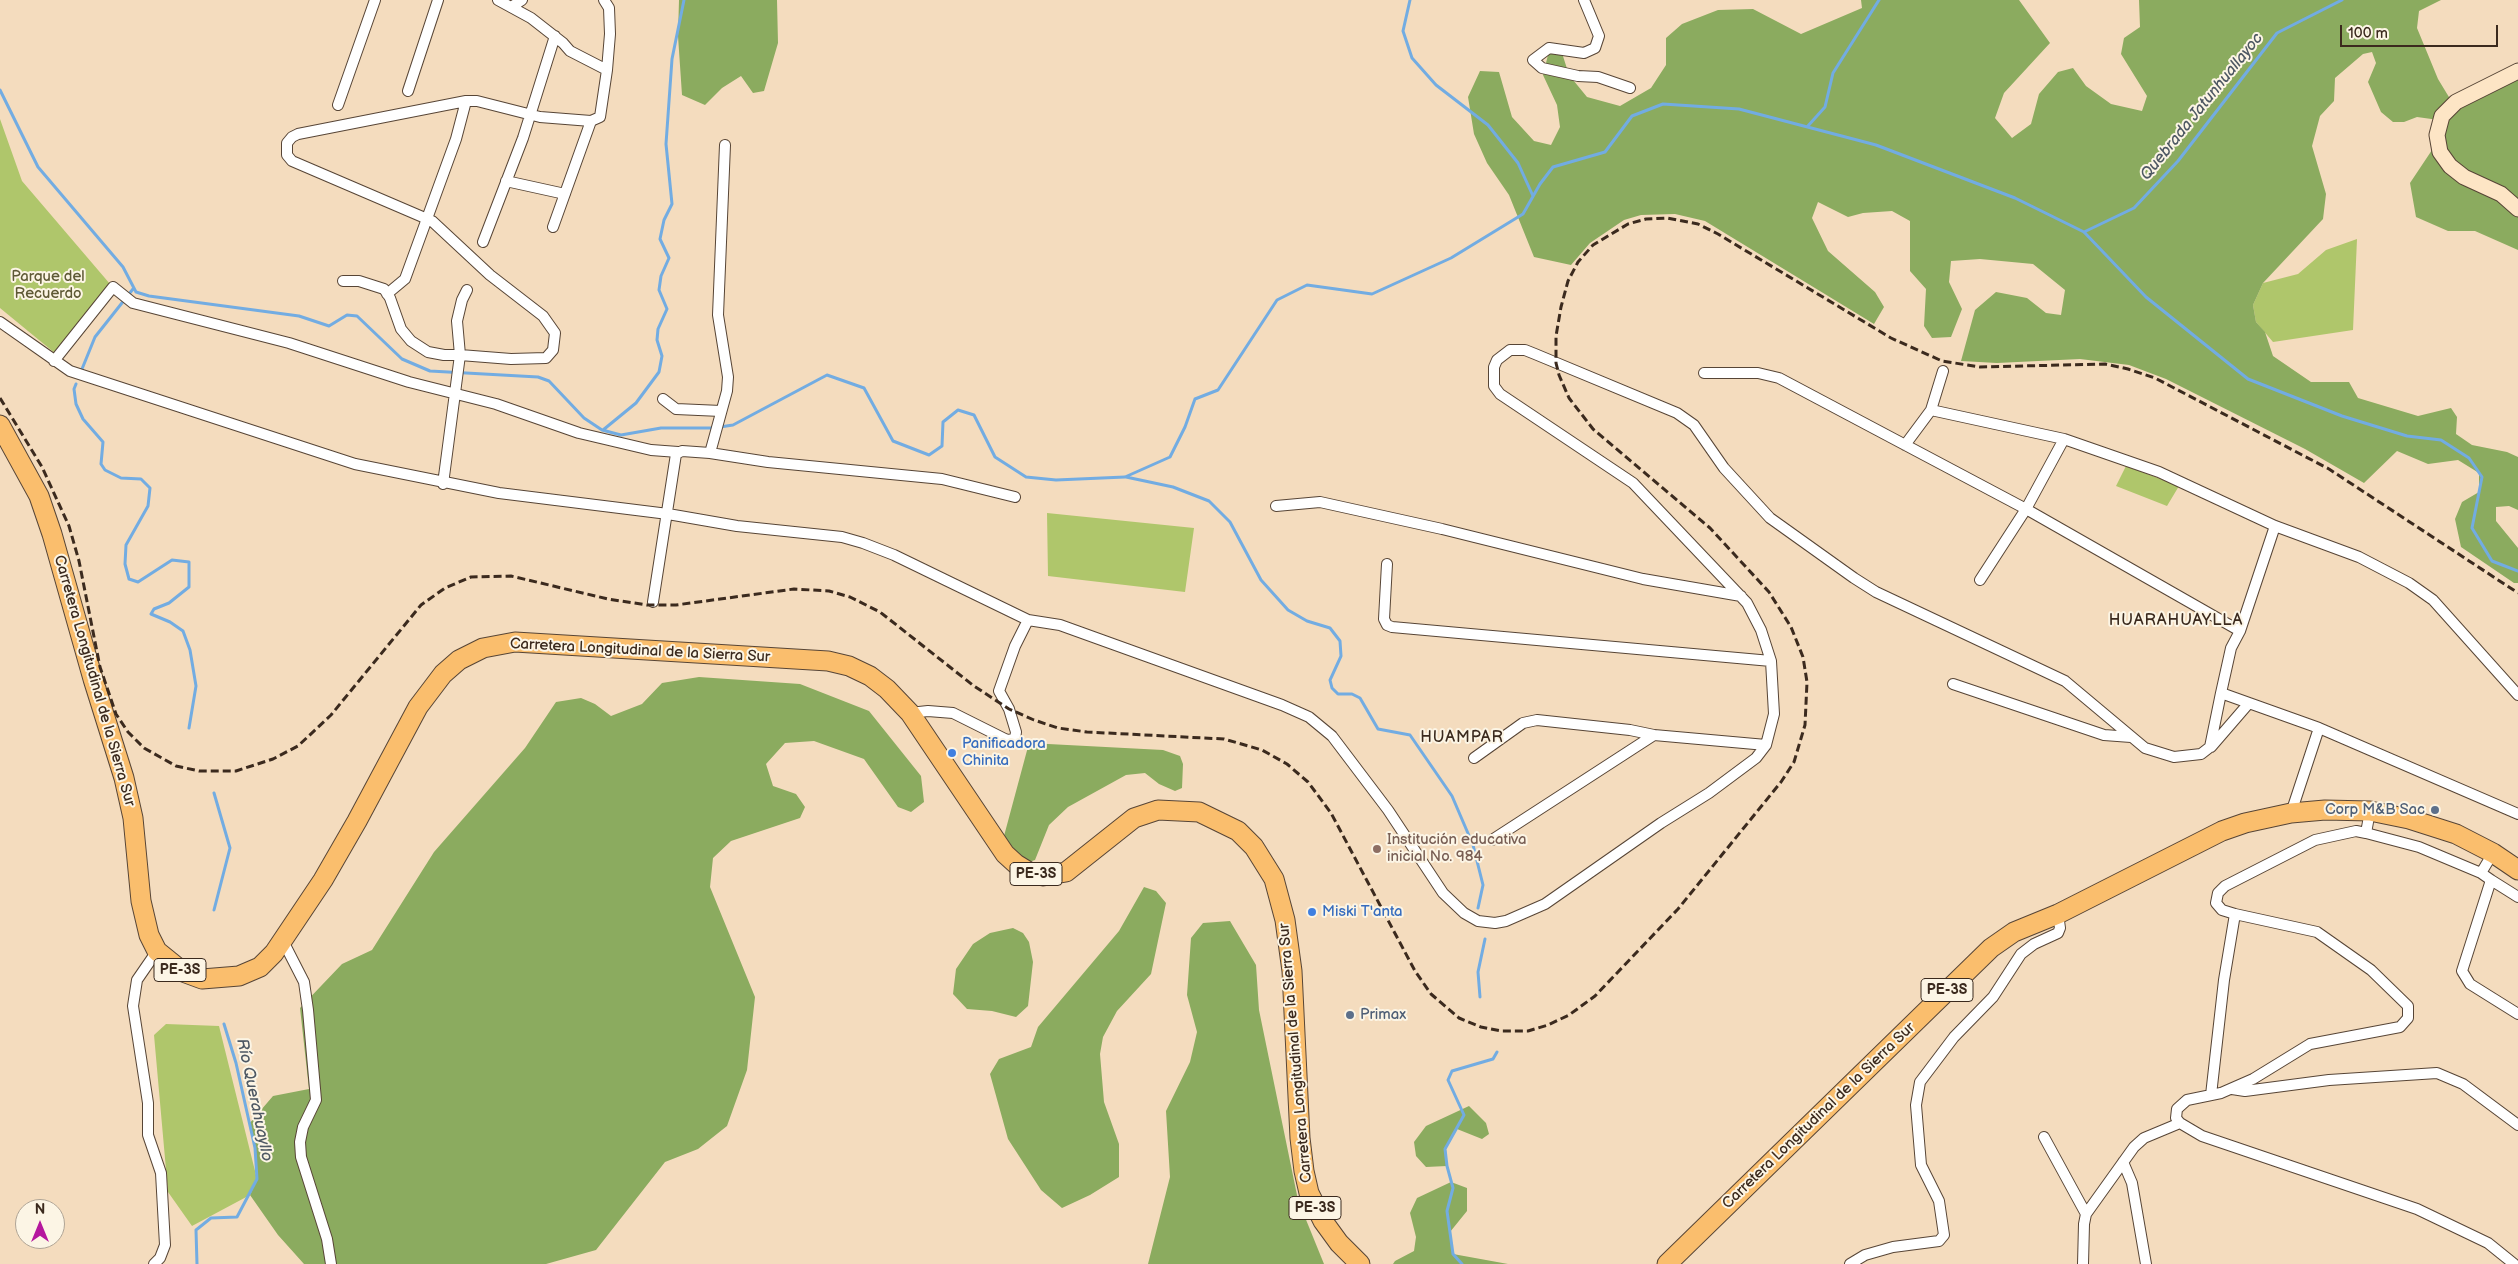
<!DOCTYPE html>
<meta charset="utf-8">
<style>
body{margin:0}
#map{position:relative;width:2518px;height:1264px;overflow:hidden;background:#f4dcbe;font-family:"Balsamiq Sans",sans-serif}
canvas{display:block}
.north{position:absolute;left:15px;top:1199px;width:50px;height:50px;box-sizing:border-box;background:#fcf5e5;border:1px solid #afa495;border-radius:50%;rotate:0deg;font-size:14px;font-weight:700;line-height:20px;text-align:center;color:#3b2a1e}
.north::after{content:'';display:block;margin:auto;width:18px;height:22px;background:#b5179e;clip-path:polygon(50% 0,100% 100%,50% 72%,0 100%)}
.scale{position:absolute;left:2340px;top:25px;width:158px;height:22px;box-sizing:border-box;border:2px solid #3b2a1e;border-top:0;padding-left:6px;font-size:15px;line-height:18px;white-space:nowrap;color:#3b2a1e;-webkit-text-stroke:4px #fcf5e5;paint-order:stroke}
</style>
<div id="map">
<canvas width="2518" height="1264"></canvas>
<div class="north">N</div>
<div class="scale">100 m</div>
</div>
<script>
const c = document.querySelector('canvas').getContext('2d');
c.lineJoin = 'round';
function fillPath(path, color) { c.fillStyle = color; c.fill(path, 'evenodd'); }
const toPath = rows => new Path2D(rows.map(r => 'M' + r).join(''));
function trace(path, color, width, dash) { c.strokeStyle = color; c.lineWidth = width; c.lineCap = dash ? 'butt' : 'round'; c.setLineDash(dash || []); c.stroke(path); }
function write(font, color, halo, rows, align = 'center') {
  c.font = font + ' "Balsamiq Sans",sans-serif'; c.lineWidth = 4; c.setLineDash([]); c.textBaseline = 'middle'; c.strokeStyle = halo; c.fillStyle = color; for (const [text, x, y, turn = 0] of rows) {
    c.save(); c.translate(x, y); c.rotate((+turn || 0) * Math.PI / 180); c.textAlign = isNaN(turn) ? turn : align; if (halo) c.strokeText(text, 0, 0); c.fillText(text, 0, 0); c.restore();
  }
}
fillPath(toPath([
 [0,119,22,181,110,284,56,354,0,308],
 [2357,239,2353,330,2273,342,2256,322,2253,305,2263,283,2298,274,2326,250],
 [2126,466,2179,486,2167,506,2116,486],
 [1047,513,1194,528,1185,592,1048,576],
 [166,1024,219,1026,257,1179,250,1195,192,1226,168,1192,154,1035]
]), '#afc66b');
fillPath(toPath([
 [679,0,777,0,778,43,764,91,753,93,741,76,722,88,705,105,682,95,678,36],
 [1861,0,2019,0,2050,43,2004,93,1995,118,2012,138,2031,124,2039,94,2058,72,2073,68,2086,86,2111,104,2142,111,2147,96,2121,54,2124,38,2140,27,2139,0,2441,0,2419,11,2417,28,2438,79,2455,107,2518,67,2518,250,2475,231,2448,231,2416,217,2410,183,2444,132,2446,121,2417,117,2404,122,2393,122,2381,112,2368,82,2376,63,2372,52,2363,54,2335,78,2334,101,2320,116,2312,146,2326,194,2323,219,2263,283,2253,305,2256,322,2265,332,2273,356,2311,382,2349,382,2358,398,2418,416,2451,408,2457,417,2456,434,2472,445,2507,452,2518,457,2518,510,2509,506,2496,507,2496,521,2518,548,2518,583,2514,583,2461,547,2455,519,2462,502,2479,492,2479,473,2458,460,2428,464,2397,451,2364,483,2305,449,2166,379,2129,365,2080,359,1997,363,1961,361,1975,310,1996,292,2027,298,2046,313,2061,315,2065,290,2033,264,1980,259,1951,261,1949,282,1962,309,1951,337,1932,338,1924,326,1926,289,1910,271,1910,221,1892,211,1863,213,1848,217,1818,202,1812,218,1828,251,1875,292,1884,307,1874,324,1705,221,1675,214,1641,215,1624,220,1590,243,1571,265,1534,257,1509,195,1487,163,1474,134,1468,97,1480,71,1499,72,1512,117,1534,141,1551,145,1560,127,1557,105,1543,75,1549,51,1562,53,1569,75,1587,97,1620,106,1651,88,1666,65,1666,38,1682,24,1718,10,1753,9,1801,34,1862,8],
 [699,677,800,684,869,711,921,776,924,802,911,812,898,807,864,759,814,741,785,743,766,764,773,786,796,794,805,807,800,818,731,841,713,858,710,887,755,997,747,1070,727,1126,698,1149,665,1162,596,1250,546,1264,304,1264,278,1235,250,1195,257,1179,255,1148,249,1124,273,1096,309,1089,300,1008,342,964,372,950,434,852,525,748,556,702,581,698,595,704,611,716,642,704,662,683],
 [1029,743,1163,750,1180,756,1183,764,1182,788,1175,791,1159,784,1145,773,1126,775,1068,807,1049,825,1035,860,1023,864,1004,836],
 [1144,887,1156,891,1166,903,1151,974,1117,1011,1103,1037,1100,1054,1104,1102,1119,1144,1119,1177,1090,1195,1062,1208,1041,1190,1008,1139,990,1074,999,1059,1031,1047,1038,1027,1119,931],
 [1230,921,1256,965,1259,1010,1298,1200,1324,1264,1148,1264,1170,1177,1166,1111,1190,1062,1197,1032,1187,995,1191,938,1203,923],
 [1013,928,1023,933,1029,942,1033,962,1028,1006,1016,1017,992,1011,967,1009,953,994,956,969,973,944,990,933],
 [1469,1106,1486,1123,1489,1134,1482,1139,1457,1129,1446,1149,1447,1166,1426,1167,1416,1156,1414,1142,1426,1126],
 [1451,1182,1467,1188,1467,1211,1450,1232,1453,1254,1508,1264,1393,1264,1395,1261,1414,1251,1416,1237,1410,1213,1417,1198]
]), '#8bab5f');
trace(toPath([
 [1410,0,1403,31,1412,58,1436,85,1488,125,1518,163,1533,196],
 [0,90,38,167,123,267,136,292,149,296,299,316,329,326,347,315,357,316,402,359,430,371,538,377,549,381,584,418,602,430,621,435,661,428,714,428],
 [1807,127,1825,107,1833,73,1879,0],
 [2084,232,2134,208,2178,161,2277,33,2342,0],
 [82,369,95,337,133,289],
 [76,384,74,389,76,404,83,419,103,442,101,464,105,470,121,478,141,479,150,488,148,506,126,545,125,564,129,579,138,582,172,560,189,562,189,587,169,603,154,609,151,614,170,622,183,631,190,650,196,686,189,728],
 [720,427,733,425,827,375,864,388,893,441,929,455,942,446,943,422,958,410,974,415,995,457,1026,477,1056,480,1125,477,1170,457,1185,427,1195,399,1218,390,1277,300,1307,285,1372,294,1451,258,1523,214,1540,184,1553,167,1605,152,1632,116,1663,104,1739,109,1876,145,2015,198,2084,232,2146,297,2248,379,2342,416,2407,436,2441,440,2469,458,2482,477,2472,528,2492,561,2518,571],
 [603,430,636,403,659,372,662,356,657,340,658,329,667,309,659,290,661,276,669,258,660,239,664,220,672,204,666,144,672,59,684,0],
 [1126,477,1173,487,1209,501,1230,522,1261,580,1288,610,1307,621,1330,628,1340,641,1341,656,1330,680,1332,688,1338,694,1352,694,1360,698,1378,729,1410,735,1452,796,1473,845,1483,885,1478,908],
 [214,793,230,848,214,910],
 [1480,997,1478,972,1485,939],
 [197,1264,196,1230,211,1218,237,1217,257,1179,255,1148,236,1063,224,1024],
 [1462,1264,1453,1254,1447,1211,1453,1188,1447,1166,1445,1149,1464,1115,1448,1080,1452,1071,1493,1059,1497,1052]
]), '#72ace2', 3);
const street = toPath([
 [604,0,609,8,610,34,607,70],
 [1584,0,1599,36,1595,48,1584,53,1549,48,1533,60,1542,68,1578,76,1598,77,1630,88],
 [511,7,522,0],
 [408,91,438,0],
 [338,105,375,0],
 [506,181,565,194],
 [553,227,591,121],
 [483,242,523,138,555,36],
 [343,281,359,281,384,289,390,298,401,329,411,341,428,352,444,355,460,355,457,321,462,300,467,290],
 [387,294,405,279,456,139,466,101],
 [0,322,70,371,355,464,499,493,668,514,737,526,842,537,863,543,894,555,1028,620,1060,625,1282,705,1309,717,1332,736,1388,810,1443,893,1464,913,1478,921,1495,923,1506,921,1545,904,1661,823,1709,793,1756,758,1766,745,1774,714,1771,661,1761,630,1747,603,1633,483,1500,394,1494,386,1494,367,1497,360,1510,350,1525,350,1535,354,1677,413,1694,425,1724,468,1770,518,1854,578,1876,592,2065,681,2145,748,2174,757,2201,754,2210,747,2221,693],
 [54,361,113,287,133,303,289,343,409,382,496,404,579,433,651,450,678,452],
 [1704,373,1758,373,1779,378,2026,509,2240,631],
 [663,399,676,409,721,411],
 [1931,410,2064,439,2159,472,2275,526,2359,557,2409,583,2433,600,2518,695],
 [1905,445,1931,410,1943,371],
 [710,453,768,462,942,479,1015,497],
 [443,484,460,355,511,359,546,358,553,350,555,333,543,316,490,275,432,221,292,161,287,155,287,143,292,137,298,134,466,101,477,101,540,117,591,121,600,117,607,70,570,51,563,43,531,18,498,0],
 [1276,506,1320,502,1442,529,1643,579,1741,596],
 [2275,526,2240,631,2231,648,2221,693,2319,728,2518,814],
 [1387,564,1384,619,1387,625,1392,627,1771,661],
 [1980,580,2026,509,2064,439],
 [653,602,676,454,682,451,710,453,727,391,728,377,718,315,725,145],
 [1953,684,2104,735,2131,737],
 [910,713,928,711,953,713,1007,740,1015,739,1016,732,1009,709,999,691,1015,646,1028,620],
 [2211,747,2249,703],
 [1474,758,1523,723,1537,720,1630,730,1654,735,1766,745],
 [2370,811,2366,833,2356,831,2315,840,2225,886,2218,893,2216,903,2222,910,2235,914,2317,932,2371,970,2408,1006,2408,1018,2400,1027,2310,1044,2253,1079,2221,1093,2187,1100,2177,1109,2176,1118,2180,1123,2202,1136,2417,1209,2488,1243,2514,1264],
 [2291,813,2319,728],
 [2366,833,2419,847,2481,873],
 [1492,840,1654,735],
 [2493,853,2481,873,2491,880,2462,971,2470,984,2518,1014],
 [2491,880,2518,897],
 [283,941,304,982,308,1010,316,1100,303,1127,300,1142,301,1157,327,1239,331,1264],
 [2232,1089,2245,1091,2329,1080,2437,1073,2463,1084,2518,1125],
 [2211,1095,2224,980,2235,914],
 [2044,1137,2086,1214],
 [2123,1162,2132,1183,2146,1264],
 [154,1264,160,1258,165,1245,161,1173,148,1135,148,1103,133,1006,137,980,157,951],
 [1850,1264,1865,1255,1893,1247,1939,1241,1944,1235,1939,1201,1921,1165,1916,1105,1920,1082,1954,1037,1993,997,2021,954,2034,944,2058,933,2060,928,2058,914],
 [2083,1264,2084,1224,2086,1214,2134,1147,2144,1138,2180,1123]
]);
const secondary = toPath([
 [2518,71,2456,102,2442,116,2437,135,2440,152,2450,166,2464,177,2501,194,2518,209]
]);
const highway = toPath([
 [0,425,39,496,52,534,93,679,124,778,133,818,141,901,149,935,157,951,183,972,202,979,239,976,260,967,274,953,323,880,357,821,418,707,443,674,459,660,483,648,515,642,828,661,849,666,870,676,887,689,910,713,1005,854,1016,864,1029,872,1043,876,1066,872,1134,818,1158,810,1199,812,1238,831,1254,847,1274,879,1285,920,1292,971,1300,1138,1304,1171,1309,1193,1323,1221,1339,1243,1360,1264],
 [1667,1264,1991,948,2014,932,2058,914,2222,831,2245,823,2291,813,2325,810,2370,811,2409,819,2456,834,2493,853,2518,870]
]);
trace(street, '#574536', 12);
trace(secondary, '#574536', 17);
trace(highway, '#574536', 21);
trace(street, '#fff', 10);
trace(secondary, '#fde5c5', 15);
trace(highway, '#fabe6d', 19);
trace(toPath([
 [0,398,42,467,69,526,79,561,100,667,116,714,128,732,144,748,176,766,199,771,236,771,273,759,298,746,331,715,421,605,445,588,471,577,511,576,608,599,647,605,676,605,794,589,829,591,850,597,880,612,974,686,1009,709,1034,720,1058,728,1087,732,1224,739,1262,750,1287,764,1308,782,1331,813,1415,971,1431,994,1459,1018,1481,1027,1501,1031,1528,1031,1548,1025,1569,1015,1595,996,1678,909,1781,782,1794,762,1805,725,1807,682,1803,657,1791,627,1769,592,1710,528,1593,429,1569,398,1559,375,1556,363,1556,336,1561,307,1568,281,1578,262,1593,245,1628,224,1646,219,1667,218,1698,224,1718,234,1891,338,1942,361,1980,367,2105,364,2128,369,2155,378,2329,469,2518,593]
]), '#3b2a1e', 3, [8, 4]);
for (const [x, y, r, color] of [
 [952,753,5,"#3f7fe0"],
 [2435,810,5,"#5c6f8a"],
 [1377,849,5,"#8d6e63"],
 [1312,912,5,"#3f7fe0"],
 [1350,1015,5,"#5c6f8a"]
]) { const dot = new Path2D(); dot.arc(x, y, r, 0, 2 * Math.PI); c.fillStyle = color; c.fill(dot); trace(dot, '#fcf5e5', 2); }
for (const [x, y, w] of [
 [1036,874,52],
 [180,970,52],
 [1947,990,52],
 [1315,1208,52]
]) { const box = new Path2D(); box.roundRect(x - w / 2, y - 11.5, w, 23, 4); c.fillStyle = '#fcf5e5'; c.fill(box); trace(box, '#3b2a1e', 1); }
write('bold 14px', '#3b2a1e', null, [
 ["PE-3S",1036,874],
 ["PE-3S",180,970],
 ["PE-3S",1947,990],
 ["PE-3S",1315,1208]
]);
write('15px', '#5e5935', '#fcf5e5', [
 ["Parque del",48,277],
 ["Recuerdo",48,294]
]);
write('15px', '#3b2a1e', '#fcf5e5', [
 ["Carretera Longitudinal de la Sierra Sur",640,651,3],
 ["Carretera Longitudinal de la Sierra Sur",94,681,74],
 ["Carretera Longitudinal de la Sierra Sur",1296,1053,-95],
 ["Carretera Longitudinal de la Sierra Sur",1819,1116,-44]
]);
write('15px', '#366cbe', '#fcf5e5', [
 ["Panificadora",962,744],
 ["Chinita",962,761],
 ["Miski T'anta",1322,912]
], 'left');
write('15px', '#4e5e75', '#fcf5e5', [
 ["Corp M&B Sac",2425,810],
 ["Primax",1360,1015,"left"]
], 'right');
write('15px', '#785e54', '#fcf5e5', [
 ["Institución educativa",1387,840],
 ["inicial No. 984",1387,857]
], 'left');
write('italic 16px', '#4e5863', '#fcf5e5', [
 ["Quebrada Jatunhuallayoc",2202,107,-51],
 ["Río Querahuayllo",254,1100,78]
]);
c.letterSpacing = '1px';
write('16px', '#3b2a1e', '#fcf5e5', [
 ["HUARAHUAYLLA",2176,621],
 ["HUAMPAR",1462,738]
]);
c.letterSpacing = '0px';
</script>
